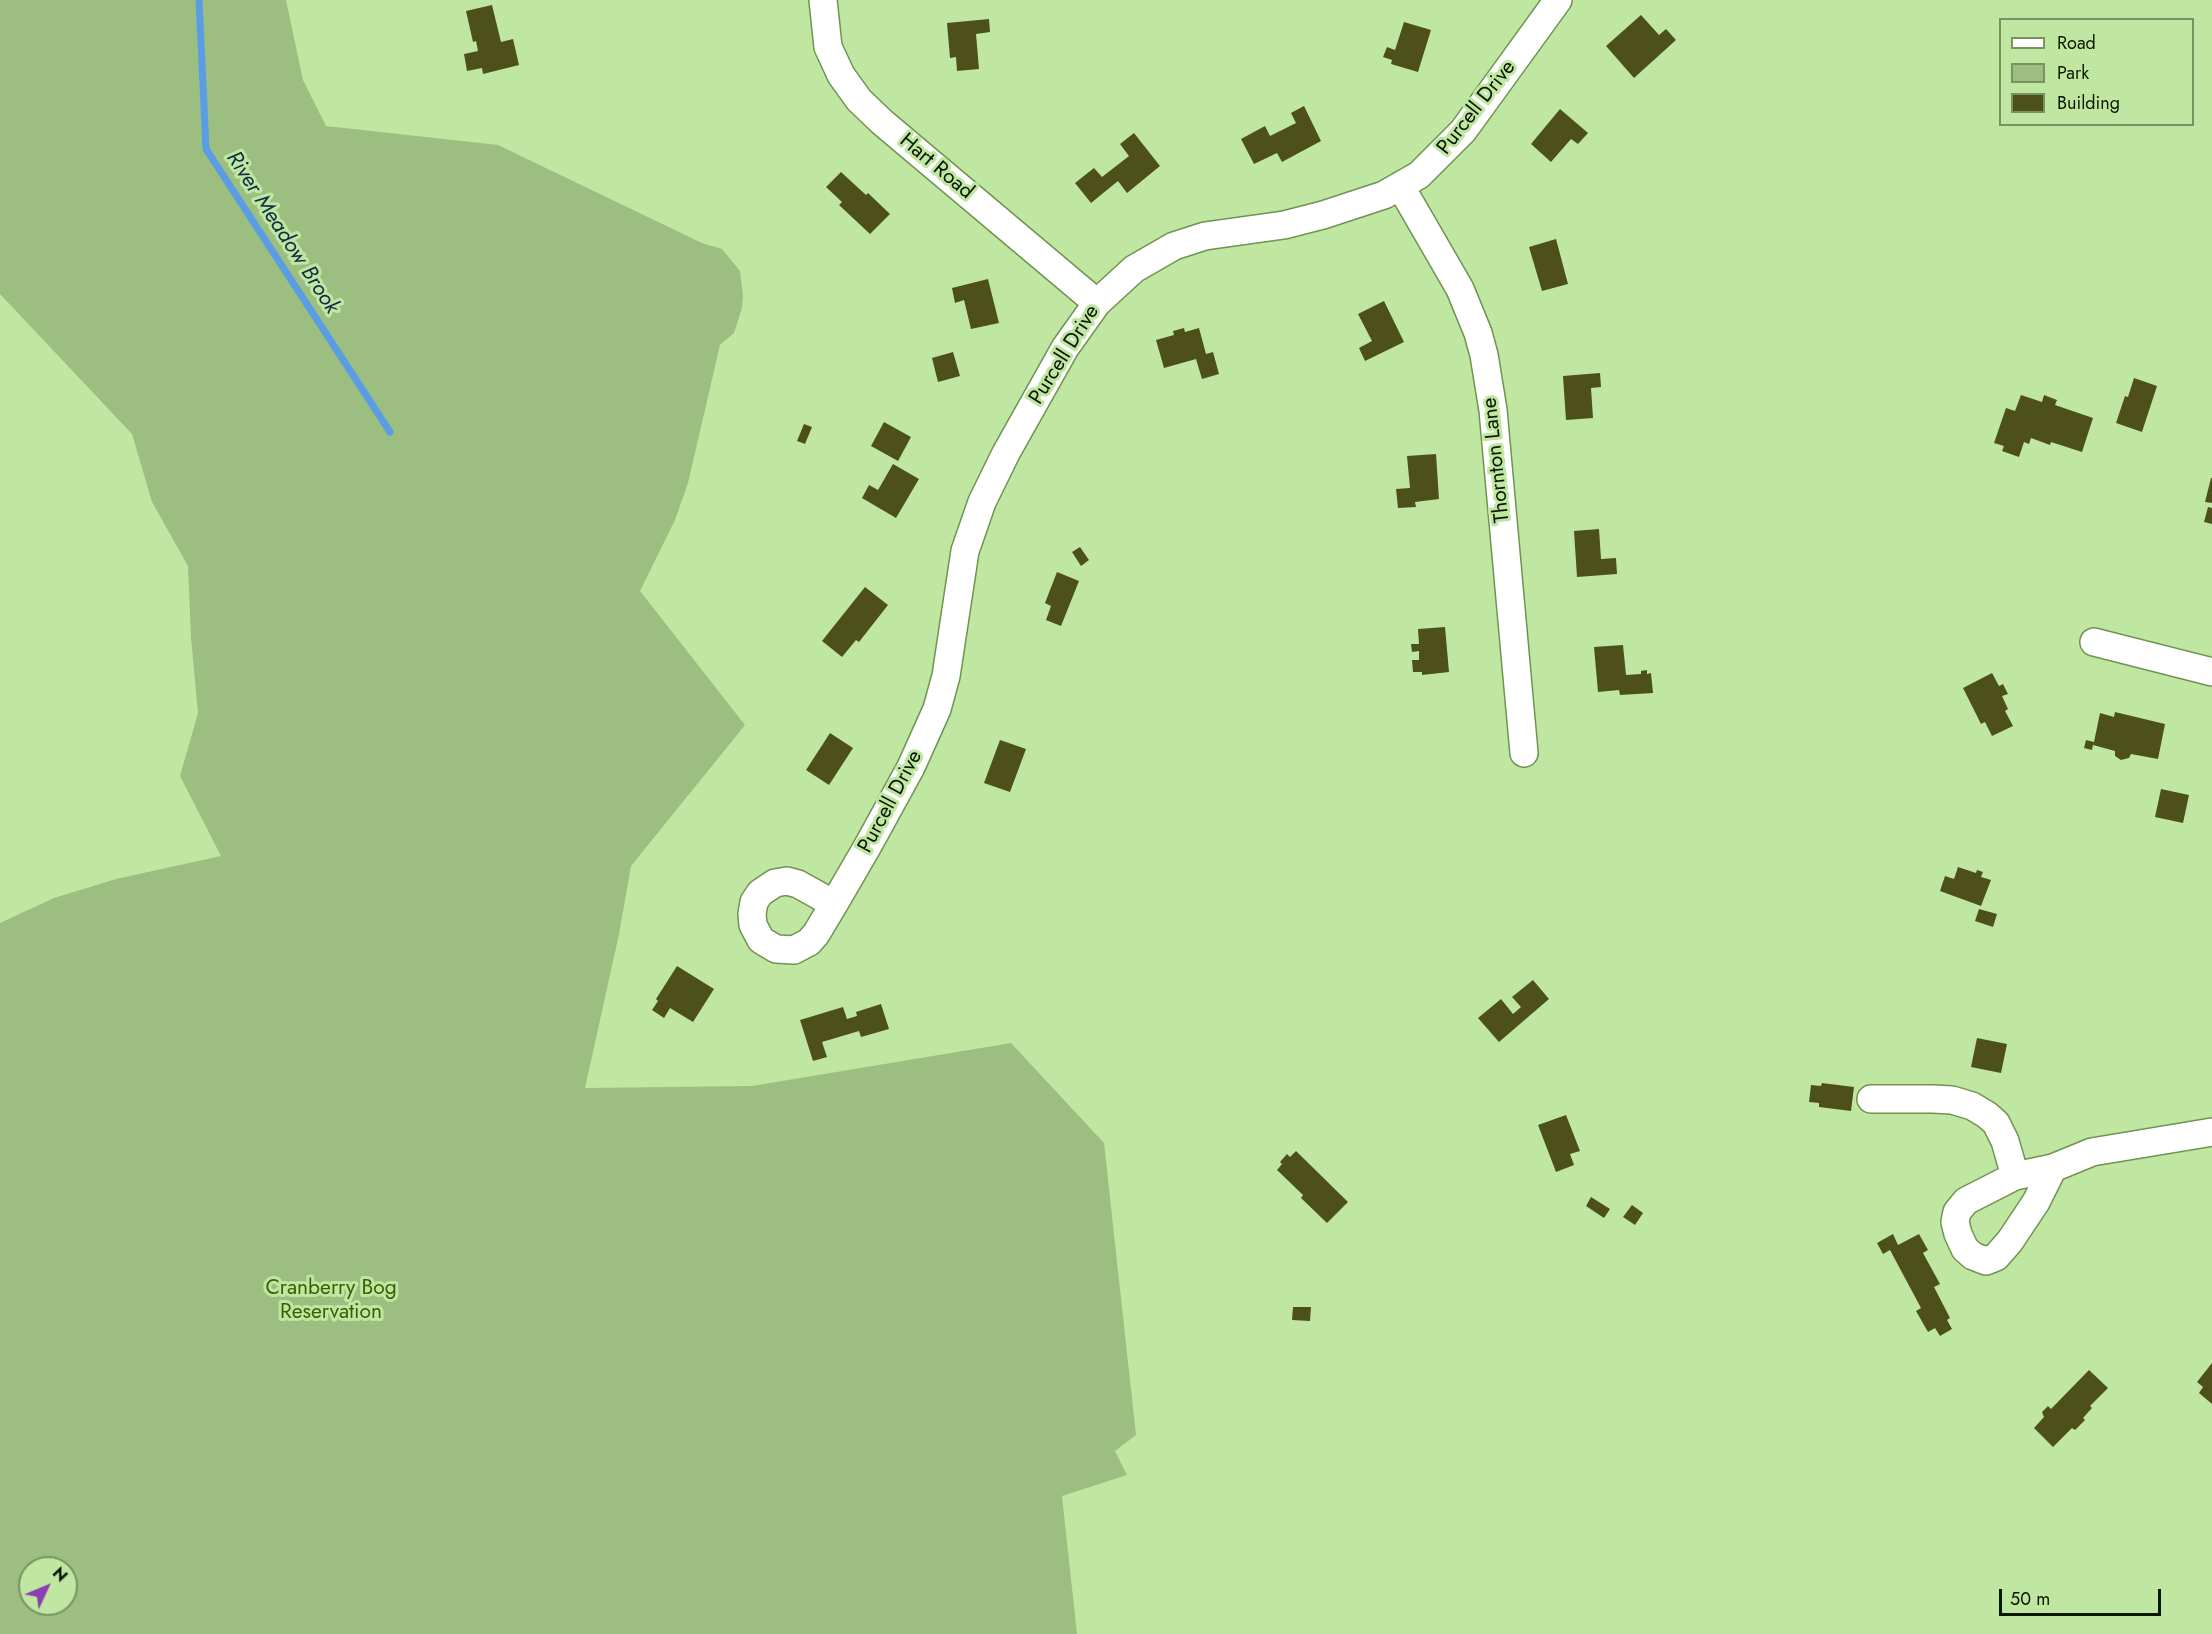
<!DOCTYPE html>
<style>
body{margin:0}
#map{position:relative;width:2212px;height:1634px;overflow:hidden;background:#c0e7a2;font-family:Jost,sans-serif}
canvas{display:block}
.legend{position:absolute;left:1999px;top:18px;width:195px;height:108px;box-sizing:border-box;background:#c0e7a2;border:2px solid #779361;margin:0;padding:8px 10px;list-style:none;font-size:18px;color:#091600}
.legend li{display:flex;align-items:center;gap:12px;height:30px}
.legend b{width:30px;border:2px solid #779361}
.north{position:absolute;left:18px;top:1556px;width:60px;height:60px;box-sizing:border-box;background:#c0e7a2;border:2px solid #779361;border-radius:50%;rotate:46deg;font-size:16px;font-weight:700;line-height:24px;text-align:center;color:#091600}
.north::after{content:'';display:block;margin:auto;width:21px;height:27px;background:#8b40b2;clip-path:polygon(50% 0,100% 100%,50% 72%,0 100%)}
.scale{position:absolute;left:1999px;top:1589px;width:162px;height:27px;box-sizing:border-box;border:3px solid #091600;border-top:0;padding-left:8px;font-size:18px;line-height:21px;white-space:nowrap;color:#091600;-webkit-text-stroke:4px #c0e7a2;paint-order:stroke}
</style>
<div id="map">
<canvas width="2212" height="1634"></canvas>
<ul class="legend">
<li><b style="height:8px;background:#fff"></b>Road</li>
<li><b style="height:16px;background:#9cbe81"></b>Park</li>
<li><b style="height:16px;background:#4d501a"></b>Building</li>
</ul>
<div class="north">N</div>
<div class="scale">50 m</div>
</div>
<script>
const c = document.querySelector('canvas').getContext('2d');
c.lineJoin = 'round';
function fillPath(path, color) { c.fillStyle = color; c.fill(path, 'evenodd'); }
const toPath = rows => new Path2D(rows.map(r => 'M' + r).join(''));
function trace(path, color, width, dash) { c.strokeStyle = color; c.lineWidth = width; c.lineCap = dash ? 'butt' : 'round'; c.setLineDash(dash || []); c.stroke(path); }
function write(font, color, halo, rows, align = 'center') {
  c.font = font + ' Jost,sans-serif'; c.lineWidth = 6; c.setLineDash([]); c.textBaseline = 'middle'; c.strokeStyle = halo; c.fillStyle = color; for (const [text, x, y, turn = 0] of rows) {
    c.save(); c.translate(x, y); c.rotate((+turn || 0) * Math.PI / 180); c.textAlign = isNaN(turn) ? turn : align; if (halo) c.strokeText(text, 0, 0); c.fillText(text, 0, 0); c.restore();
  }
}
fillPath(toPath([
 [0,0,286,0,303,80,326,126,498,145,702,243,722,249,740,271,743,296,742,308,734,333,720,345,688,483,675,520,640,591,745,725,631,866,619,934,585,1088,752,1086,1011,1043,1104,1143,1136,1435,1115,1451,1127,1475,1062,1496,1077,1634,0,1634,0,923,54,898,116,879,221,856,180,776,198,713,191,638,188,566,152,502,132,434,0,294],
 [30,1568,66,1568,66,1604,30,1604]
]), '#9cbe81');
trace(toPath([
 [199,0,206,149,390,432]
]), '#5b9de4', 7);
fillPath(toPath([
 [492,5,501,42,513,39,519,65,483,74,482,68,467,71,464,54,478,51,476,41,473,42,466,11],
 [1641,15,1659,35,1666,29,1676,40,1634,78,1606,46],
 [989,19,990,32,976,34,979,69,957,71,956,57,950,58,947,23],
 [1404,22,1431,30,1418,72,1391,64,1392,60,1383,57,1387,47,1395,50],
 [1304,106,1321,141,1282,162,1277,153,1254,164,1241,139,1265,126,1270,136,1296,123,1291,113],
 [1560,109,1588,133,1578,144,1571,139,1551,162,1531,144],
 [1134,133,1160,166,1127,193,1118,181,1091,203,1075,183,1094,168,1102,177,1129,156,1120,144],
 [841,172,866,195,868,193,890,214,870,234,839,205,842,202,826,187],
 [1556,239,1568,284,1542,291,1529,247],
 [988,279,999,323,971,329,964,300,955,303,952,288],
 [1384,301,1404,342,1365,361,1359,348,1372,341,1358,314],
 [1184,328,1185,332,1199,328,1206,354,1213,352,1219,374,1202,379,1196,359,1164,368,1156,340,1174,335,1173,331],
 [953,352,960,376,938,382,932,358],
 [1600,373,1601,387,1591,388,1593,418,1566,420,1563,376],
 [2134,378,2157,386,2142,432,2116,423,2125,396,2128,397],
 [2021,395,2042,402,2044,395,2057,400,2055,405,2093,418,2082,452,2051,442,2050,445,2031,438,2029,444,2024,442,2019,457,2002,451,2004,446,1994,443,2006,408,2015,411],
 [884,422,911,437,898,461,871,446],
 [804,424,812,427,805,444,797,441],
 [1436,454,1439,499,1415,502,1416,507,1398,508,1396,489,1410,488,1407,456],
 [893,464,919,479,896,518,862,498,869,485,878,490],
 [2211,478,2212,478,2212,503,2205,502],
 [2208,507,2212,508,2212,524,2204,522],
 [1599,529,1601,559,1616,558,1617,574,1577,577,1574,531],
 [1080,547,1089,560,1081,566,1072,552],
 [1057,572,1079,581,1061,626,1046,620,1051,606,1045,603],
 [865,587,888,605,859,642,856,640,842,657,822,641],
 [1445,627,1449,672,1422,675,1422,672,1413,672,1412,660,1419,660,1419,651,1412,652,1411,644,1419,644,1418,629],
 [1623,645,1626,675,1641,674,1641,671,1647,670,1647,674,1651,673,1653,693,1620,695,1619,690,1598,692,1594,647],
 [1992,673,1999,686,2003,684,2008,694,2002,696,2008,709,2005,711,2013,726,1992,736,1985,722,1981,724,1963,688],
 [2115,712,2165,724,2158,759,2131,754,2129,758,2121,760,2115,756,2115,751,2093,745,2092,750,2084,748,2086,740,2094,742,2100,713,2114,717],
 [830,733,853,748,829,785,806,770],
 [1000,740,1026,749,1010,792,984,783],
 [2161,789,2189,795,2183,823,2155,817],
 [1958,867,1976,873,1977,870,1983,872,1981,877,1991,880,1981,906,1940,891,1945,876,1954,879],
 [1979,909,1997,914,1993,927,1975,921],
 [677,966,714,989,693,1022,670,1008,664,1018,652,1010,658,1001,656,999],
 [1533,980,1549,999,1499,1042,1478,1018,1501,999,1513,1014,1521,1007,1512,997],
 [881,1004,889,1029,861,1037,859,1031,822,1042,827,1057,813,1061,800,1020,843,1007,847,1019,857,1016,856,1012],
 [1977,1038,2007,1044,2001,1073,1971,1067],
 [1822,1083,1854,1087,1851,1111,1819,1107,1819,1103,1809,1102,1811,1085,1821,1086],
 [1566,1115,1580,1151,1570,1154,1574,1165,1556,1172,1538,1125],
 [1296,1151,1348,1202,1327,1223,1301,1198,1303,1195,1277,1170,1282,1164,1280,1162,1287,1154,1290,1157],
 [1591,1197,1610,1209,1604,1218,1586,1206],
 [1632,1205,1643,1213,1635,1225,1623,1217],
 [1893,1234,1898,1245,1919,1234,1928,1250,1923,1253,1940,1284,1934,1287,1950,1318,1947,1320,1952,1329,1940,1336,1935,1328,1928,1332,1916,1311,1921,1308,1890,1250,1883,1254,1877,1243],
 [1293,1307,1311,1307,1310,1321,1292,1320],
 [2212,1363,2212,1404,2199,1393,2203,1387,2197,1382],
 [2089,1370,2108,1388,2090,1406,2092,1408,2083,1418,2085,1420,2075,1430,2072,1428,2053,1447,2034,1428,2044,1417,2042,1412,2048,1406,2051,1409]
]), '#4d501a');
const minor = toPath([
 [823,0,828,47,841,75,859,100,882,122,1097,303],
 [1401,187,1460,289,1478,333,1484,355,1493,410,1524,753],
 [2094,642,2212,672],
 [834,904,798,884,787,881,775,883,760,893,754,902,752,914,753,925,761,940,776,949,794,950,809,942,816,934,834,904,866,849,876,831,911,767,937,709,946,676,965,551,982,502,1006,453,1065,348,1097,303,1134,269,1174,246,1205,236,1284,225,1323,215,1384,195,1419,175,1463,131,1558,0],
 [1871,1099,1933,1099,1952,1100,1972,1106,1987,1115,1996,1123,2005,1141,2015,1176],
 [2053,1168,2036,1202,2010,1241,1996,1257,1986,1261,1973,1256,1965,1249,1958,1234,1955,1222,1957,1212,1966,1201,2015,1176,2053,1168,2092,1152,2212,1132]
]);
trace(minor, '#6f9351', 30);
trace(minor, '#fff', 27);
write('21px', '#091600', '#c0e7a2', [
 ["Purcell Drive",1477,108,-52],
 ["Hart Road",936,167,40],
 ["Purcell Drive",1065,355,-58],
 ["Thornton Lane",1497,460,-96],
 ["Purcell Drive",891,802,-62]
]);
write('21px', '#376000', '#c0e7a2', [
 ["Cranberry Bog",331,1289],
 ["Reservation",331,1313]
]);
write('italic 22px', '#112c49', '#c0e7a2', [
 ["River Meadow Brook",282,233,57]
]);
</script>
